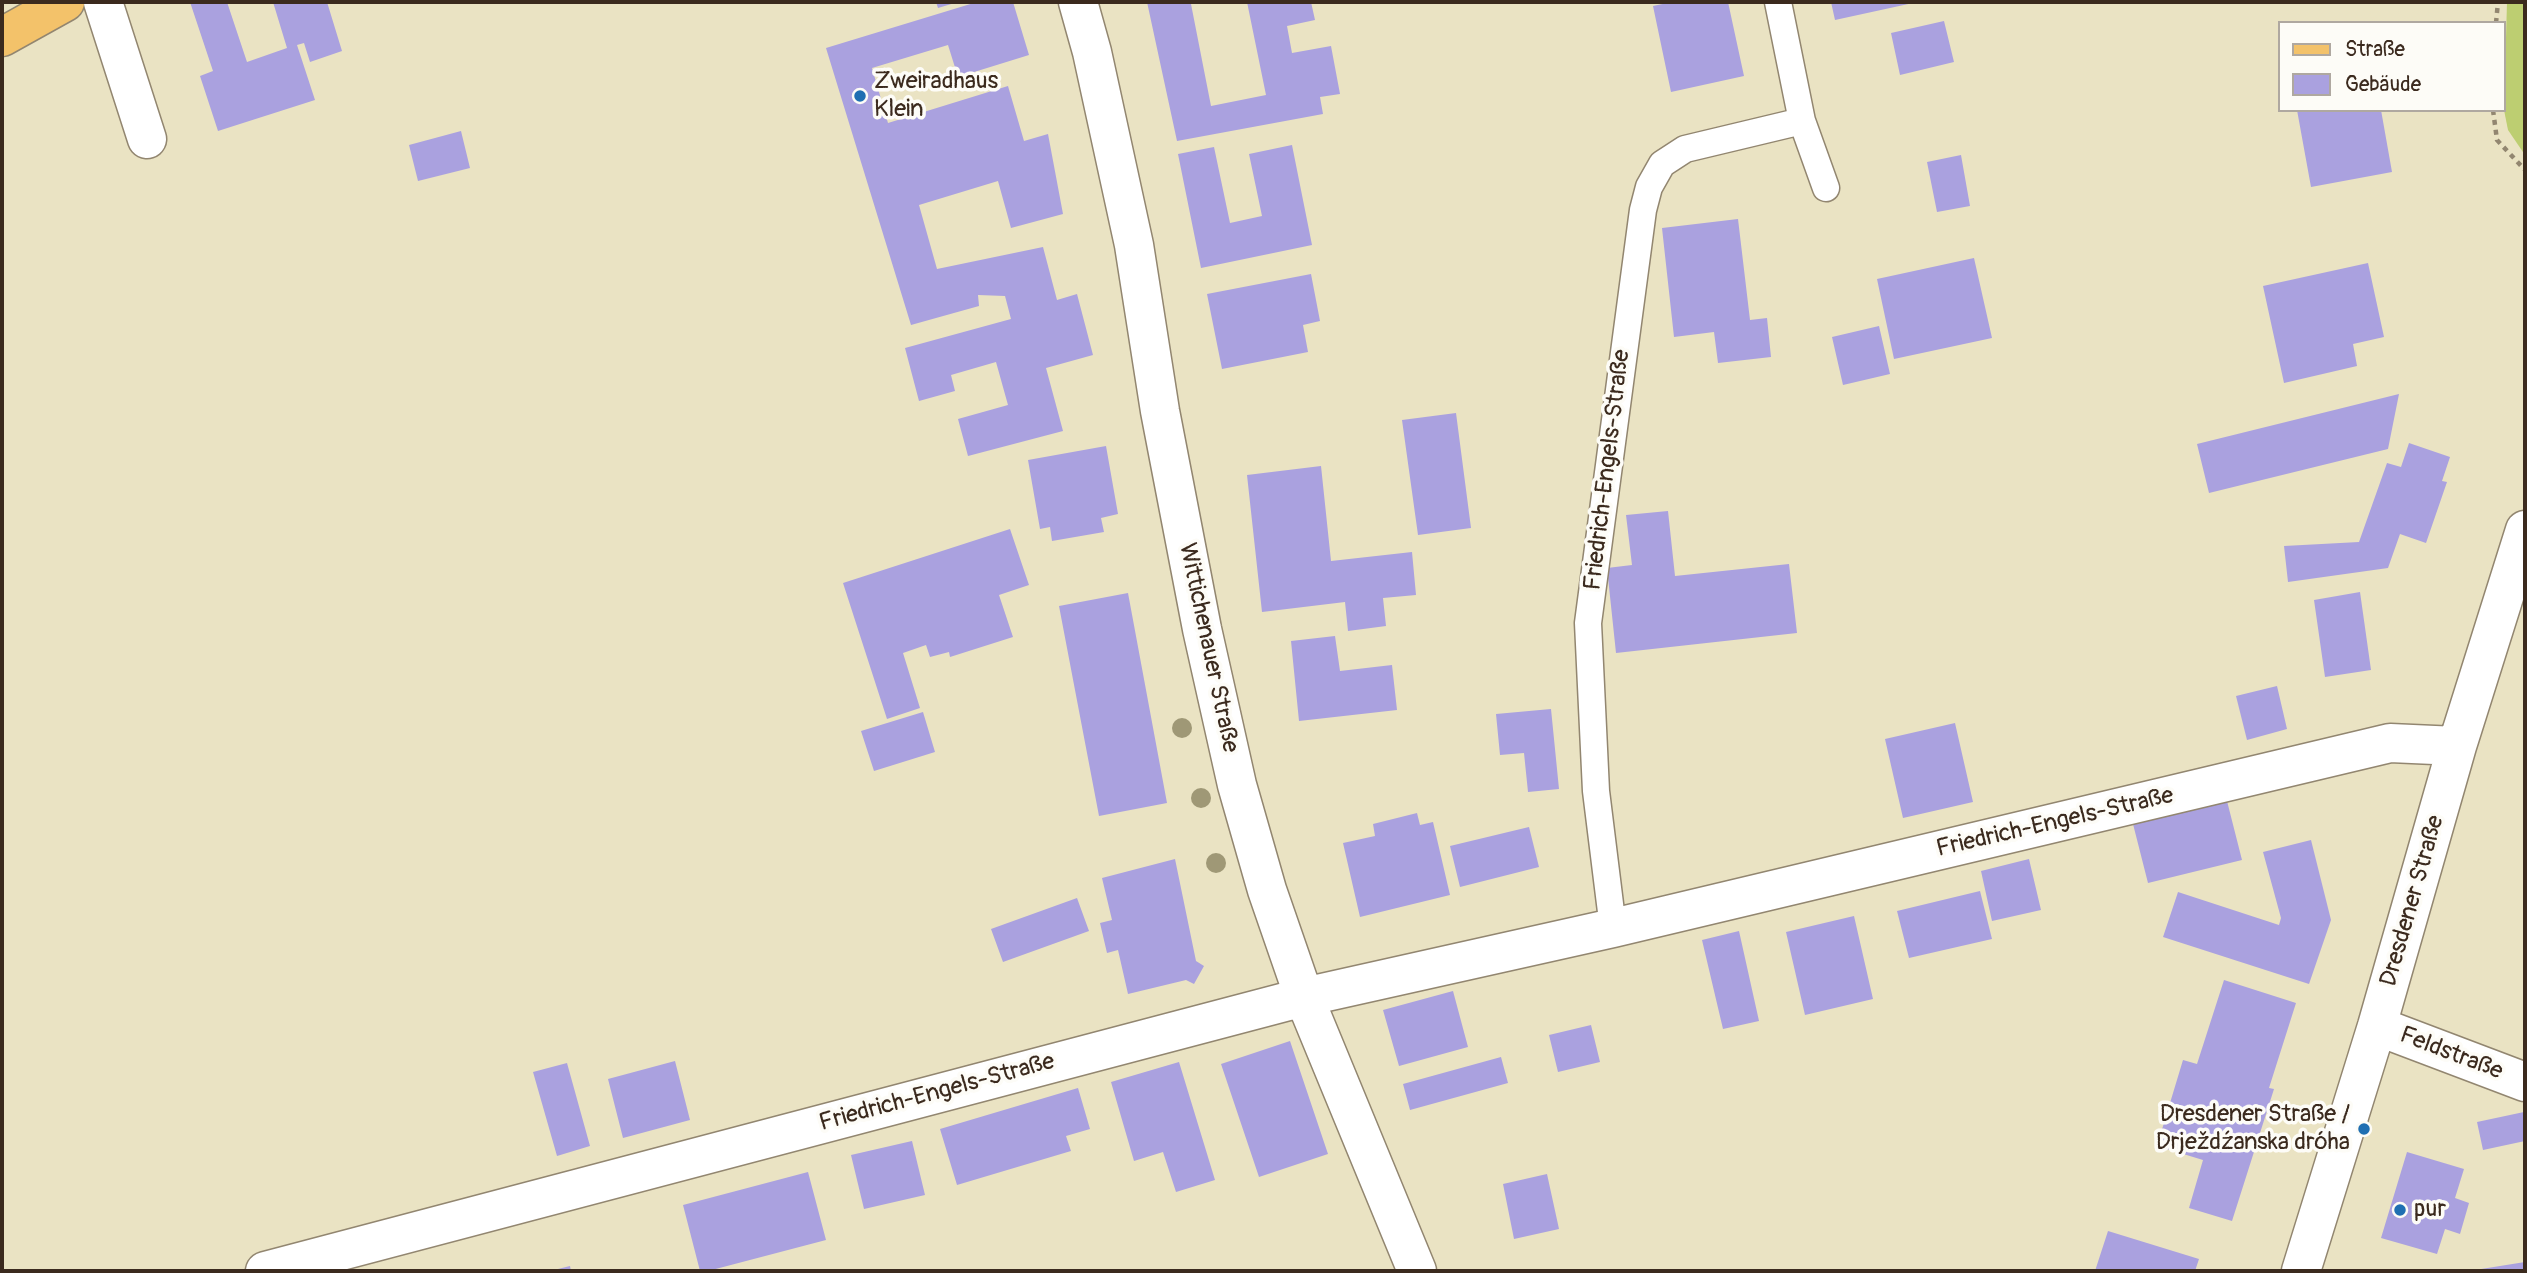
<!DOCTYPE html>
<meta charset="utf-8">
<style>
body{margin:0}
#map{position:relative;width:2527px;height:1273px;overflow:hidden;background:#eae3c3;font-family:Pangolin,sans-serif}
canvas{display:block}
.frame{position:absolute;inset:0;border:4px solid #3b2a1e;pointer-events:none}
.legend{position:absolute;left:2278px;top:21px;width:228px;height:91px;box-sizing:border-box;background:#fdfcf7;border:2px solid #afa8a0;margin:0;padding:9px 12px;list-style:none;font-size:21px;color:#3b2a1e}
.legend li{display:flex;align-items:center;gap:14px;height:35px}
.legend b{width:35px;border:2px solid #afa8a0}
</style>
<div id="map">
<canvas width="2527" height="1273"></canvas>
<div class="frame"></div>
<ul class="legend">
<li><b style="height:9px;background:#f3c26a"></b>Straße</li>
<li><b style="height:19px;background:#aaa1df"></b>Gebäude</li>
</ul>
</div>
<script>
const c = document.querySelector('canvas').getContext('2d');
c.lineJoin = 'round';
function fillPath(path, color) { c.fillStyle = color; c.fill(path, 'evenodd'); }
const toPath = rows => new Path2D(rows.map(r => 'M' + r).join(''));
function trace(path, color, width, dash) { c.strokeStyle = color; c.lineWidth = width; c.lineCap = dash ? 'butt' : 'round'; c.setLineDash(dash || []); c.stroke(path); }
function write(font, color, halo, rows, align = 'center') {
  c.font = font + ' Pangolin,sans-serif'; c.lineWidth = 7; c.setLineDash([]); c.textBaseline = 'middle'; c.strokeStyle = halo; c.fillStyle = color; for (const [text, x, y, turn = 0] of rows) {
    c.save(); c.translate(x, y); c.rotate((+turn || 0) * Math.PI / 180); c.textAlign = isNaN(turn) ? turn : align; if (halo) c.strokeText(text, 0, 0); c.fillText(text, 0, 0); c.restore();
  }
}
fillPath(toPath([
 [2507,2,2525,2,2525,155,2508,130,2504,110]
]), '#bdce71');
fillPath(toPath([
 [190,2,227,2,247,62,287,48,273,2,327,2,342,51,310,62,304,43,297,45,315,100,218,131,200,76,213,71],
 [936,2,958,2,938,8],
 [977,2,1013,2,1029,55,958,77,948,45,872,68,888,123,1008,86,1024,141,1048,134,1063,214,1011,228,998,181,919,205,937,269,1043,247,1057,300,1077,294,1093,355,1046,368,1063,431,968,456,958,419,1008,405,996,362,951,375,955,391,919,401,905,348,1011,319,1005,296,978,295,979,306,911,325,826,48],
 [1147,2,1196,2,1191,4,1211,106,1266,95,1247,2,1311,2,1315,20,1287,26,1292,53,1331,46,1340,94,1320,97,1323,114,1177,141],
 [1672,2,1728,2,1744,76,1671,92,1653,6],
 [1831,2,1913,2,1913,3,1835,20],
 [1944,21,1954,62,1900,75,1891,33],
 [2297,110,2381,110,2392,172,2311,187],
 [461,131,470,168,418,181,409,145],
 [1292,145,1312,245,1201,268,1178,154,1214,147,1230,223,1262,216,1249,154],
 [1961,155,1970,206,1937,212,1927,162],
 [1738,219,1750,320,1767,318,1771,357,1718,363,1714,332,1674,337,1662,228],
 [1974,258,1992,338,1894,359,1877,279],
 [2368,263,2384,337,2353,344,2357,366,2284,383,2263,286],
 [1311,274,1320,321,1303,325,1308,352,1222,369,1207,294],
 [1879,326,1890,374,1843,385,1832,337],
 [2399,394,2388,449,2209,493,2197,444],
 [1456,413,1471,528,1418,535,1402,420],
 [2409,443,2450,457,2442,481,2447,482,2426,543,2400,534,2388,568,2288,582,2284,546,2359,542,2387,463,2401,467],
 [1106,446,1118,514,1101,518,1104,532,1052,541,1050,527,1040,529,1028,460],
 [1321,466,1331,561,1412,552,1416,595,1383,598,1386,626,1348,631,1345,602,1262,612,1247,475],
 [1668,511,1675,576,1789,564,1797,633,1616,653,1607,568,1632,565,1626,515],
 [1010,529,1029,585,999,595,1013,637,950,657,949,652,930,657,926,645,903,653,920,708,887,719,843,583],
 [2360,592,2371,670,2325,677,2314,600],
 [1128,593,1167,803,1099,816,1059,606],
 [1335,636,1340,671,1392,665,1397,710,1299,721,1291,641],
 [2277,686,2287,729,2247,740,2236,696],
 [1551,709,1559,789,1528,792,1524,753,1500,755,1496,714],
 [923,712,935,752,874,771,861,731],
 [1955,723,1973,802,1903,818,1885,739],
 [2227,801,2242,860,2148,883,2133,824],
 [1417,813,1420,825,1433,822,1450,895,1360,917,1343,843,1375,836,1373,824],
 [1529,827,1539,867,1460,887,1450,846],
 [2311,840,2331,920,2309,984,2163,937,2178,892,2279,925,2281,918,2263,852],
 [1175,859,1196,961,1204,966,1194,984,1186,980,1128,994,1118,950,1107,953,1100,923,1112,920,1102,878],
 [2029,859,2041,910,1992,921,1981,871],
 [1980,891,1992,939,1909,958,1897,911],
 [1077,898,1089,931,1003,962,991,929],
 [1854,916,1873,999,1805,1015,1786,932],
 [1739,931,1759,1021,1723,1029,1702,940],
 [2224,980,2296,1003,2269,1088,2274,1089,2232,1221,2189,1208,2203,1160,2157,1146,2183,1060,2197,1064],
 [1453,991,1468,1047,1399,1066,1383,1010],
 [1591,1025,1600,1062,1558,1072,1549,1035],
 [1290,1041,1328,1154,1259,1177,1221,1064],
 [1501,1057,1508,1083,1410,1110,1403,1084],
 [675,1061,690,1120,623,1138,608,1079],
 [1179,1062,1215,1180,1176,1192,1163,1152,1134,1161,1111,1082],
 [567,1063,590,1146,557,1156,533,1072],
 [1078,1088,1090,1129,1066,1136,1071,1151,957,1185,940,1129],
 [2524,1112,2525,1141,2483,1150,2477,1122],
 [912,1141,925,1195,864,1209,851,1155],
 [2407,1152,2464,1169,2455,1198,2469,1203,2460,1234,2445,1229,2437,1254,2381,1238],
 [808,1172,826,1240,708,1271,700,1271,683,1205],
 [1547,1174,1559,1229,1514,1239,1503,1184],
 [2108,1231,2199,1259,2195,1271,2095,1271],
 [2525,1262,2525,1271,2475,1271,2475,1270],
 [570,1266,571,1271,554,1271,554,1270]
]), '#aaa1df');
const lane = toPath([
 [1778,2,1802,121,1826,188],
 [1613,928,1596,791,1588,623,1643,210,1649,187,1662,164,1685,149,1802,121]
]);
const street = toPath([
 [103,2,147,139],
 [1078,2,1092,52,1134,245,1160,411,1202,629,1237,785,1267,890,1304,997,1417,1271],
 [2377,1026,2525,1082],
 [265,1271,1304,997,1613,928,2390,743,2457,746],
 [2301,1271,2377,1026,2457,746,2525,530]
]);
const primary = toPath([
 [2,37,65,2]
]);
trace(lane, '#928670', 29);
trace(street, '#928670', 41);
trace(primary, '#928670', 41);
trace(toPath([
 [2496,23,2498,2],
 [2493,110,2497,140,2525,170]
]), '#928670', 4.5, [5, 5]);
trace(lane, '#fff', 26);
trace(street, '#fff', 38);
trace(primary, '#f3c26a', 38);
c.fillStyle = '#9f9876';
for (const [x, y] of [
 [1182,728],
 [1201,798],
 [1216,863]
]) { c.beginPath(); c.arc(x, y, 10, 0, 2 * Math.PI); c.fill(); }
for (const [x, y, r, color] of [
 [860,96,7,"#1f6fb2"],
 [2364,1129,7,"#1f6fb2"],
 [2400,1210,7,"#1f6fb2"]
]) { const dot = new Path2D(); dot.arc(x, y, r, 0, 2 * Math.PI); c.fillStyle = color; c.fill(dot); trace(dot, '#fdfcf7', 2.5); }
write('24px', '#3b2a1e', '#fdfcf7', [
 ["Zweiradhaus",874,82],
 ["Klein",874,110],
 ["Dresdener Straße /",2350,1115,"right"],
 ["Drježdźanska dróha",2350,1143,"right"],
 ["pur",2414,1210]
], 'left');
write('24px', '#3b2a1e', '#fdfcf7', [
 ["Friedrich-Engels-Straße",1608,470,-83],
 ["Wittichenauer Straße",1208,648,78],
 ["Friedrich-Engels-Straße",2055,823,-13],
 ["Dresdener Straße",2413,901,-74],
 ["Feldstraße",2451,1054,21],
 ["Friedrich-Engels-Straße",937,1093,-15]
]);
</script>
